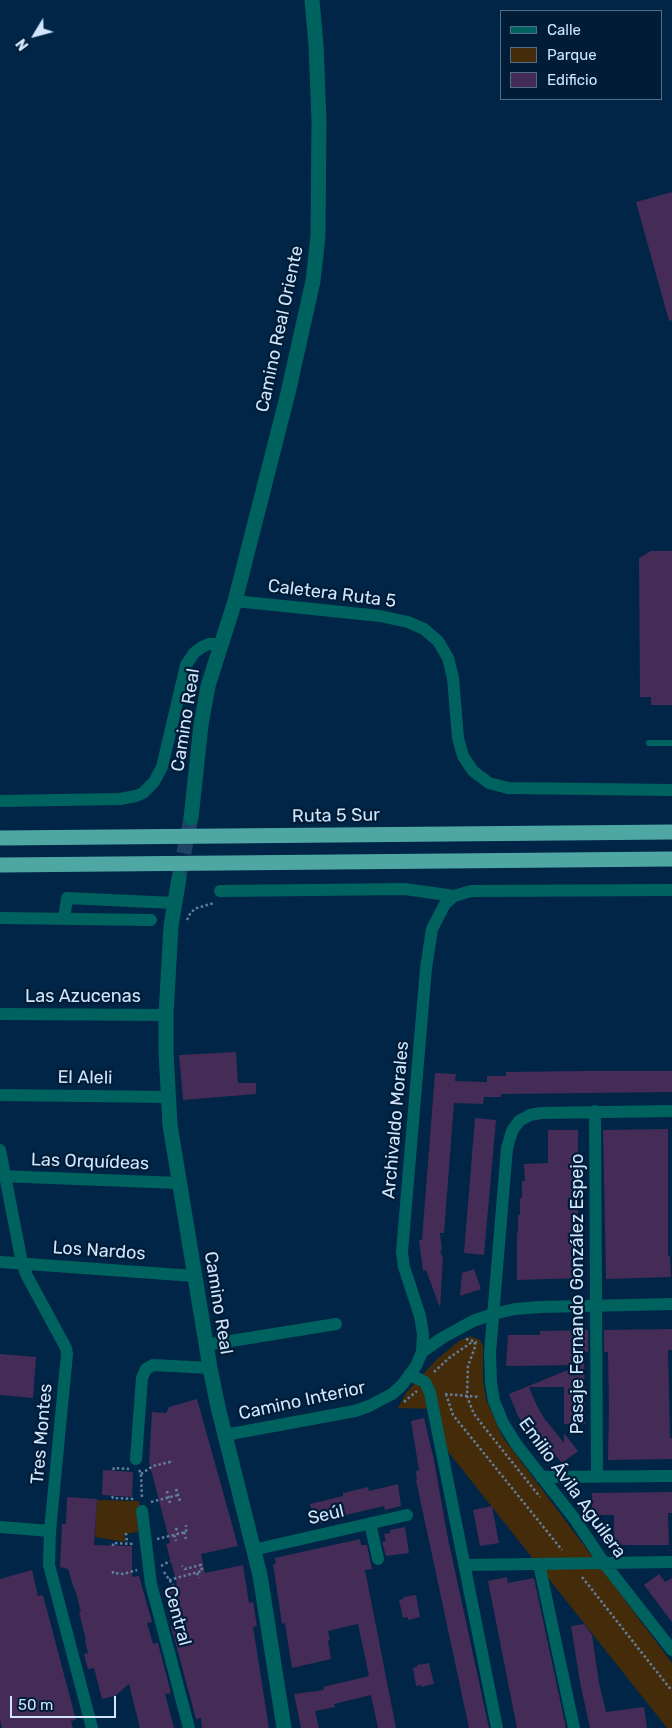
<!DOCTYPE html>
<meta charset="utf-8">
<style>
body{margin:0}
#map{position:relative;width:672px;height:1728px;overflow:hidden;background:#002547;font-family:Rubik,sans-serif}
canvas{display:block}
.legend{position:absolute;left:500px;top:10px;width:162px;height:90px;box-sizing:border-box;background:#011c36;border:1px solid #546d86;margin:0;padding:6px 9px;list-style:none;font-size:15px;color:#d1e6fd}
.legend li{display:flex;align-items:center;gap:10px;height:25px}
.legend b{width:25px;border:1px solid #546d86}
.north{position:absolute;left:10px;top:10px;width:50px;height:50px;-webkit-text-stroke:4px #011c36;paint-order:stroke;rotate:233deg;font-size:14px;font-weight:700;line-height:20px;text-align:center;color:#d1e6fd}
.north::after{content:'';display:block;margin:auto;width:18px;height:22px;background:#d1e6fd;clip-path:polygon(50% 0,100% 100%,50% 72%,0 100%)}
.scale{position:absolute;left:10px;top:1696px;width:106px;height:22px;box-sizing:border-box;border:2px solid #d1e6fd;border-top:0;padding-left:6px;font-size:15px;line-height:18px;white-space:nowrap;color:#d1e6fd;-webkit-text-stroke:4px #011c36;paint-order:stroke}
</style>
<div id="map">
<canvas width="672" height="1728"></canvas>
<ul class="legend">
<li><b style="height:6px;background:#00625e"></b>Calle</li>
<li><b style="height:14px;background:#442b09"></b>Parque</li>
<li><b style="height:14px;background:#452c56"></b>Edificio</li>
</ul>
<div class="north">N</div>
<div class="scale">50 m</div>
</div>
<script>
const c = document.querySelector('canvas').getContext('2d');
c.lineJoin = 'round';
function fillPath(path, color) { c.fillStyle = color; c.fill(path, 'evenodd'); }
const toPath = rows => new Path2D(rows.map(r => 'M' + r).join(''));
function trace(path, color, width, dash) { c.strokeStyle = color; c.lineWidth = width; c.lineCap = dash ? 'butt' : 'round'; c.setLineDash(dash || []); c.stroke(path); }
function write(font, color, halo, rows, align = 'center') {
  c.font = font + ' Rubik,sans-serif'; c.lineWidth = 4.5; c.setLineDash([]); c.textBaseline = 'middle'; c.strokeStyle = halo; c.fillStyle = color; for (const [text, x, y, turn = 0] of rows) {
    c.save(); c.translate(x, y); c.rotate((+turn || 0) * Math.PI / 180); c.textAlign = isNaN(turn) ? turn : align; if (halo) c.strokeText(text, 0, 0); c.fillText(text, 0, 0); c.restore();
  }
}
fillPath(toPath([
 [470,1336,480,1340,483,1346,483,1380,486,1399,502,1436,672,1663,672,1728,667,1728,446,1449,437,1409,398,1408,406,1393,436,1360,459,1341],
 [97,1500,139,1501,141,1510,137,1511,138,1532,125,1534,125,1542,95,1537]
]), '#442b09');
fillPath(toPath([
 [672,192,672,320,669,321,636,202],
 [651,551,672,551,672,705,651,705,651,697,640,697,639,558],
 [236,1052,238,1083,256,1083,256,1094,183,1100,179,1055],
 [587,1071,672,1071,672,1092,501,1094,501,1097,484,1097,483,1104,454,1103,444,1233,440,1233,442,1251,440,1251,443,1258,440,1308,426,1270,423,1271,419,1240,422,1240,435,1073,456,1074,455,1081,487,1082,487,1076,506,1076,506,1072],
 [475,1118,496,1120,484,1255,464,1253],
 [668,1129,668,1256,670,1256,671,1277,606,1279,603,1130],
 [548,1130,578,1130,578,1223,581,1278,517,1280,517,1233,518,1233,518,1215,520,1215,520,1198,522,1198,522,1181,525,1181,524,1164,548,1163],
 [474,1269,481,1289,460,1296,462,1273],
 [672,1329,672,1350,668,1350,670,1438,672,1438,672,1459,608,1460,609,1410,608,1352,604,1352,604,1330],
 [588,1330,588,1352,584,1352,585,1424,564,1424,564,1387,529,1387,537,1406,544,1418,564,1443,564,1433,578,1451,562,1463,551,1450,546,1455,536,1444,518,1416,509,1394,580,1365,506,1366,508,1335,540,1335,540,1331],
 [0,1354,36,1357,33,1398,0,1395],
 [197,1399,238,1546,201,1554,205,1573,243,1565,249,1603,253,1602,257,1626,253,1627,269,1728,202,1728,201,1718,196,1719,171,1626,176,1625,166,1587,177,1584,166,1544,170,1543,149,1462,152,1412,166,1413,169,1407],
 [424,1418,434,1460,447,1534,489,1728,469,1728,416,1480,417,1480,416,1471,419,1470,411,1421],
 [103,1470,133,1472,132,1497,102,1495],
 [398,1484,401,1506,385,1510,384,1506,337,1517,337,1519,318,1524,316,1518,314,1519,310,1504,343,1496,343,1493,368,1487,369,1491],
 [672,1492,672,1513,668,1513,669,1545,614,1545,614,1515,592,1515,592,1493],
 [67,1497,97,1499,94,1545,132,1546,132,1577,139,1576,152,1622,147,1623,153,1644,158,1643,171,1693,165,1694,174,1728,140,1728,129,1684,115,1696,102,1699,94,1668,88,1669,84,1654,88,1653,85,1641,86,1640,79,1612,81,1612,75,1589,74,1589,68,1569,60,1567,62,1524,66,1524],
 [492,1506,499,1543,480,1546,473,1510],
 [405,1527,409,1553,386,1556,382,1542,386,1541,384,1534,390,1533,390,1530],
 [360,1539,361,1545,367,1545,372,1569,365,1570,396,1728,378,1728,371,1695,334,1704,335,1707,315,1711,319,1728,301,1728,294,1694,324,1690,323,1687,369,1676,358,1624,328,1631,330,1640,328,1641,331,1659,292,1668,285,1623,282,1624,273,1564,276,1564,275,1558],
 [32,1570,38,1596,43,1595,76,1720,71,1721,73,1728,2,1728,0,1720,0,1579],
 [659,1574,665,1582,672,1578,672,1622,644,1585],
 [507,1577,508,1583,534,1578,566,1728,517,1728,488,1581],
 [416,1595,420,1617,408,1620,408,1617,403,1618,399,1600,404,1599,403,1597],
 [584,1624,592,1635,599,1683,606,1712,644,1707,647,1728,590,1728,580,1682,571,1626],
 [429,1663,434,1684,421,1687,421,1685,416,1686,413,1668,417,1667,417,1665]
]), '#452c56');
trace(toPath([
 [179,876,191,818]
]), '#1f4262', 15, [15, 8]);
trace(toPath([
 [187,920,191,912,197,908,214,903],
 [466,1339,477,1342],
 [475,1342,475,1347,468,1366,467,1396,470,1404,474,1414,488,1432,540,1497],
 [434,1372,449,1358,472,1342],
 [445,1394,480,1397],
 [446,1394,453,1415,562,1550],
 [404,1402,417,1391],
 [113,1470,114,1468,129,1469],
 [139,1470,141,1473,142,1499],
 [141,1474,153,1466,170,1462,170,1464],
 [176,1489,180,1501],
 [167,1491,170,1503],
 [112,1496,113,1498,135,1499],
 [151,1502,178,1495],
 [176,1528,178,1534],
 [184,1532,186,1539],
 [126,1533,127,1543],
 [174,1535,176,1541],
 [157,1539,186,1532,186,1525],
 [113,1546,113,1543,134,1544],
 [161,1566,170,1561],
 [113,1571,113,1573,123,1574,137,1570],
 [164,1572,173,1585],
 [197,1573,199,1578],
 [582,1577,672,1691],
 [169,1580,202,1571,201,1565,185,1569,182,1566]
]), '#617f9c', 2.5, [2.5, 2.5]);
trace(toPath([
 [649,743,672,743]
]), '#00625e', 6);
trace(toPath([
 [235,601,380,616,408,622,424,629,438,641,448,658,453,678,458,738,463,756,473,771,489,783,508,788,672,790],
 [0,801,120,799,136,796,143,793,154,782,162,767,186,665,194,653,202,647,209,644,222,644],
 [220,891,405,889,454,896,471,891,672,890],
 [0,918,151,920],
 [64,919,67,898,174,903],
 [0,1014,166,1015],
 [0,1095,169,1097],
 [595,1111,597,1477],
 [672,1111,541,1113,530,1115,519,1121,512,1131,507,1148,490,1353,491,1383,494,1401,503,1423,516,1444,574,1518,604,1563,672,1650],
 [0,1150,22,1263,27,1276,66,1348,67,1354,50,1531,49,1565,92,1728],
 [0,1176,179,1183],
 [0,1262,194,1276],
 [206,1345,336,1324],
 [422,1352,442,1338,473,1321,493,1314,515,1309,540,1307,672,1304],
 [410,1375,425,1382,430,1393,497,1728],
 [225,1435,355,1411,369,1406,392,1394,402,1385,416,1366,422,1352,423,1334,420,1316,404,1267,402,1252,426,968,432,929,445,904,454,896],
 [136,1459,142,1378,146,1369,153,1365,210,1368],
 [541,1477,672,1476],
 [142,1511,151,1584,189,1728],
 [370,1523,378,1559],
 [0,1527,50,1531],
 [253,1550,407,1515],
 [539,1564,574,1728],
 [464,1565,672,1562]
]), '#00625e', 12);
trace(toPath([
 [191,818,201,725,208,686,235,601,288,393,313,281,318,236,319,120,316,45,312,0],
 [179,878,171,926,166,1015,166,1052,170,1125,210,1368,218,1407,260,1575,284,1728]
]), '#00625e', 15);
trace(toPath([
 [0,838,672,832],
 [0,865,672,859]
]), '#4ea7a3', 15);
write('18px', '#d1e6fd', '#011c36', [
 ["Camino Real Oriente",280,329,-78],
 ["Caletera Ruta 5",332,594,7],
 ["Camino Real",186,720,-81],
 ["Ruta 5 Sur",336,816,-1],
 ["Las Azucenas",83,997],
 ["El Aleli",85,1078,1],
 ["Archivaldo Morales",396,1120,-85],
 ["Las Orquídeas",90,1162,2],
 ["Los Nardos",99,1251,4],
 ["Pasaje Fernando González Espejo",578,1294,-90],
 ["Camino Real",218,1303,81],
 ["Camino Interior",302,1401,-12],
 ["Tres Montes",42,1434,-85],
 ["Emilio Ávila Aguilera",572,1488,54],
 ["Seúl",326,1515,-13],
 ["Central",177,1616,75]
]);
</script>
